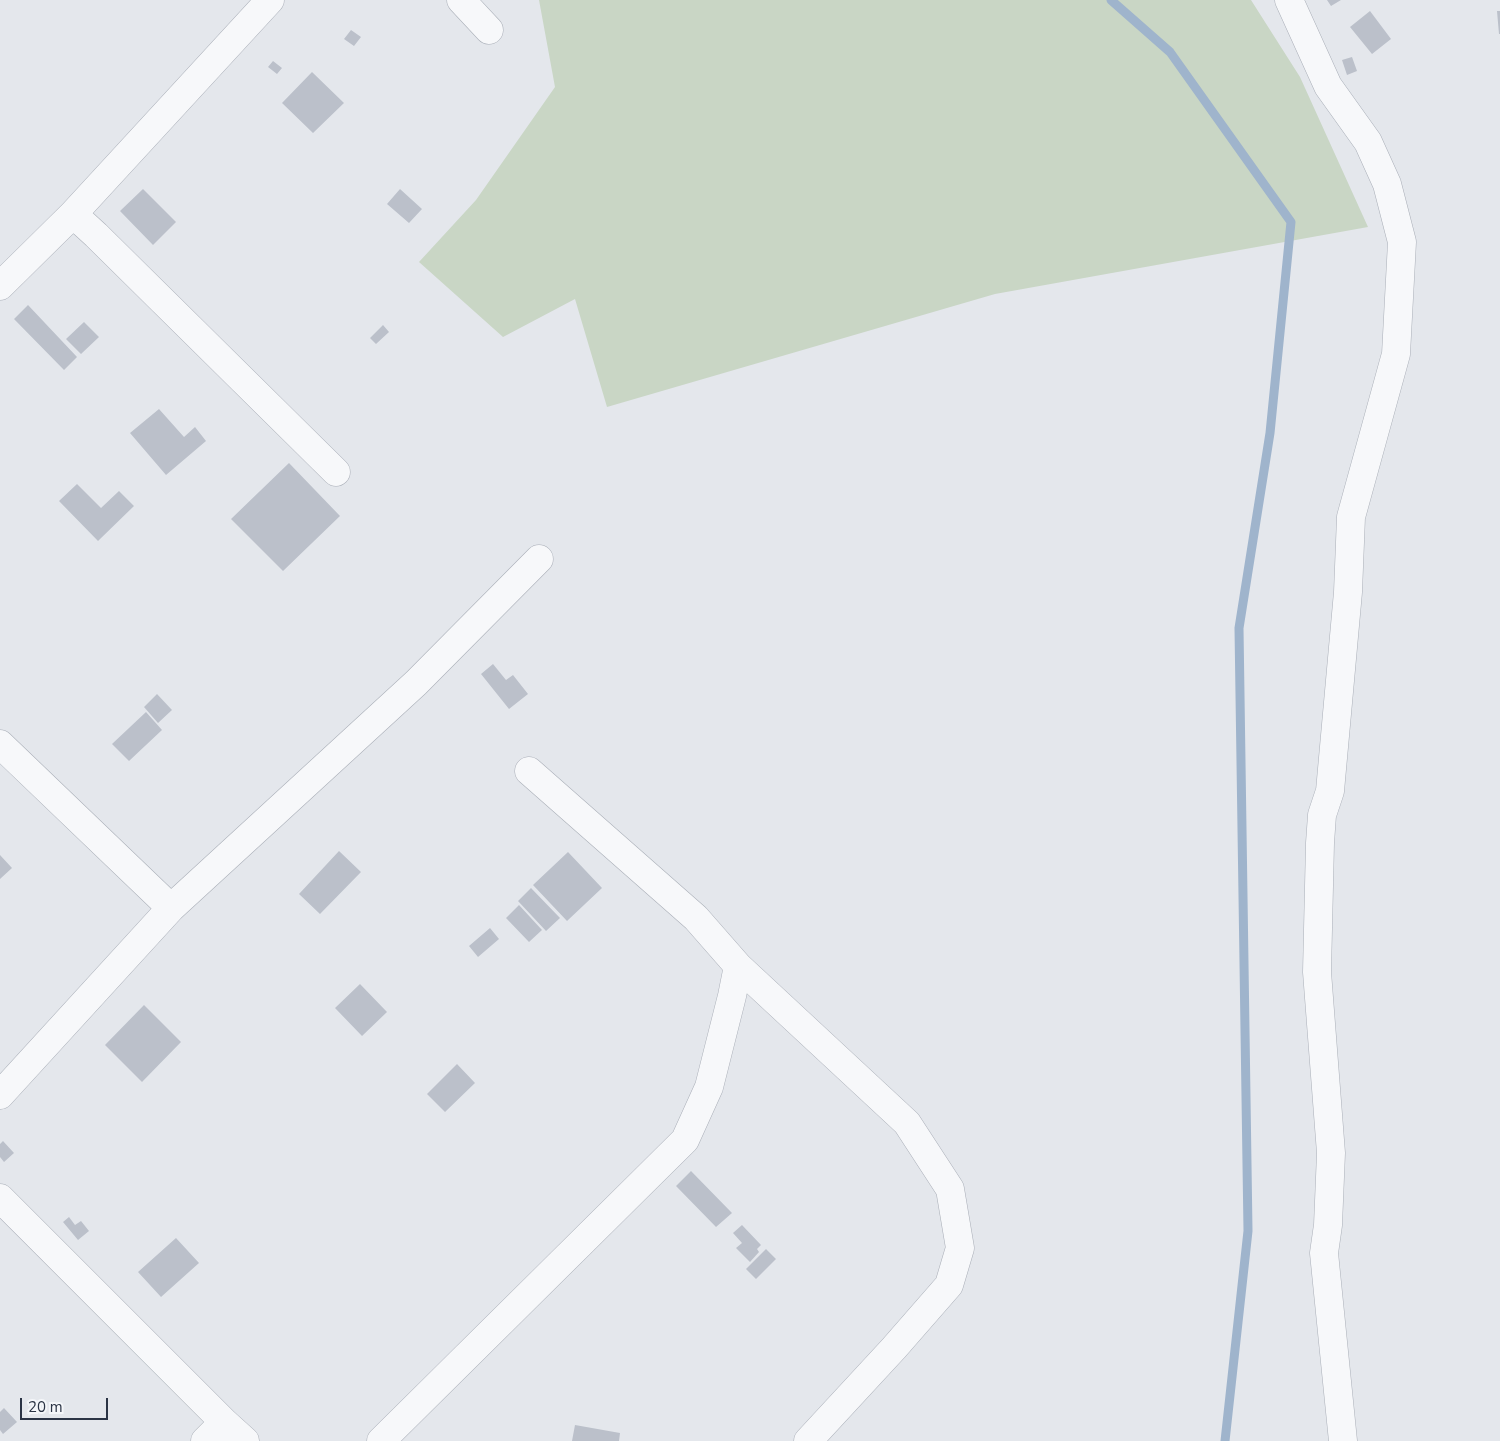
<!DOCTYPE html>
<style>
body{margin:0}
#map{position:relative;width:1500px;height:1441px;overflow:hidden;background:#e4e7ec;font-family:"Nunito Sans",sans-serif}
canvas{display:block}
.scale{position:absolute;left:20px;top:1398px;width:88px;height:22px;box-sizing:border-box;border:2px solid #2b3445;border-top:0;padding-left:6px;font-size:15px;line-height:18px;white-space:nowrap;color:#2b3445;-webkit-text-stroke:4px #f4f6f9;paint-order:stroke}
</style>
<div id="map">
<canvas width="1500" height="1441"></canvas>
<div class="scale">20 m</div>
</div>
<script>
const c = document.querySelector('canvas').getContext('2d');
c.lineJoin = 'round';
function fillPath(path, color) { c.fillStyle = color; c.fill(path, 'evenodd'); }
const toPath = rows => new Path2D(rows.map(r => 'M' + r).join(''));
function trace(path, color, width, dash) { c.strokeStyle = color; c.lineWidth = width; c.lineCap = dash ? 'butt' : 'round'; c.setLineDash(dash || []); c.stroke(path); }
fillPath(toPath([
 [539,0,1251,0,1300,77,1368,227,995,294,607,407,575,299,503,337,419,262,476,200,555,87]
]), '#c9d6c5');
trace(toPath([
 [1111,0,1170,52,1291,222,1270,433,1239,628,1248,1231,1225,1441]
]), '#9fb4cc', 9);
fillPath(toPath([
 [1327,0,1341,0,1331,6],
 [1370,11,1391,39,1372,54,1350,27],
 [1497,11,1500,11,1500,34,1499,34],
 [351,30,361,37,354,46,344,39],
 [1352,57,1357,71,1347,75,1342,60],
 [273,61,282,68,277,74,268,67],
 [312,72,344,103,313,133,282,103],
 [143,189,176,222,153,245,120,211],
 [400,189,422,209,409,223,387,204],
 [28,305,77,357,64,370,14,319],
 [84,322,99,337,81,354,66,339],
 [383,325,389,332,376,344,370,338],
 [159,409,184,437,195,427,206,441,166,475,130,433],
 [289,463,340,516,283,571,231,519],
 [77,484,101,508,119,491,134,506,98,541,59,501],
 [493,664,506,680,513,675,528,694,509,709,481,674],
 [157,694,172,710,158,723,144,707],
 [146,712,162,730,129,761,112,744],
 [339,851,361,872,320,914,299,894],
 [568,852,602,888,567,921,533,885],
 [0,855,12,868,0,879],
 [531,888,560,918,546,931,518,901],
 [519,905,542,930,529,942,506,918],
 [490,928,499,939,478,957,469,946],
 [360,984,387,1012,362,1036,335,1008],
 [144,1005,181,1042,142,1082,105,1045],
 [457,1064,475,1083,445,1112,427,1094],
 [3,1141,14,1153,4,1162,0,1157,0,1144],
 [691,1171,732,1213,716,1227,676,1186],
 [69,1217,75,1225,81,1221,89,1231,78,1240,63,1222],
 [742,1225,761,1245,757,1249,759,1252,750,1262,736,1248,742,1243,733,1233],
 [176,1238,199,1263,161,1297,138,1272],
 [766,1249,776,1259,756,1279,746,1269],
 [4,1408,17,1422,3,1434,0,1430,0,1412],
 [575,1425,620,1433,619,1441,572,1441]
]), '#bbc0ca');
const minor = toPath([
 [461,0,489,30],
 [1289,0,1328,86,1368,142,1387,184,1402,242,1396,354,1351,517,1348,592,1330,791,1322,815,1320,843,1317,972,1331,1153,1328,1225,1324,1253,1343,1441],
 [73,214,270,0],
 [0,286,73,214,96,235,336,472],
 [0,744,171,908],
 [738,966,907,1123,950,1189,960,1248,949,1285,894,1348,808,1441],
 [0,1095,171,908,416,683,539,559],
 [0,1198,224,1422,245,1441],
 [205,1441,224,1422],
 [381,1441,685,1140,709,1087,732,996,738,966,696,918,529,771]
]);
trace(minor, '#a9aeb7', 29);
trace(minor, '#f7f8fa', 28);
</script>
